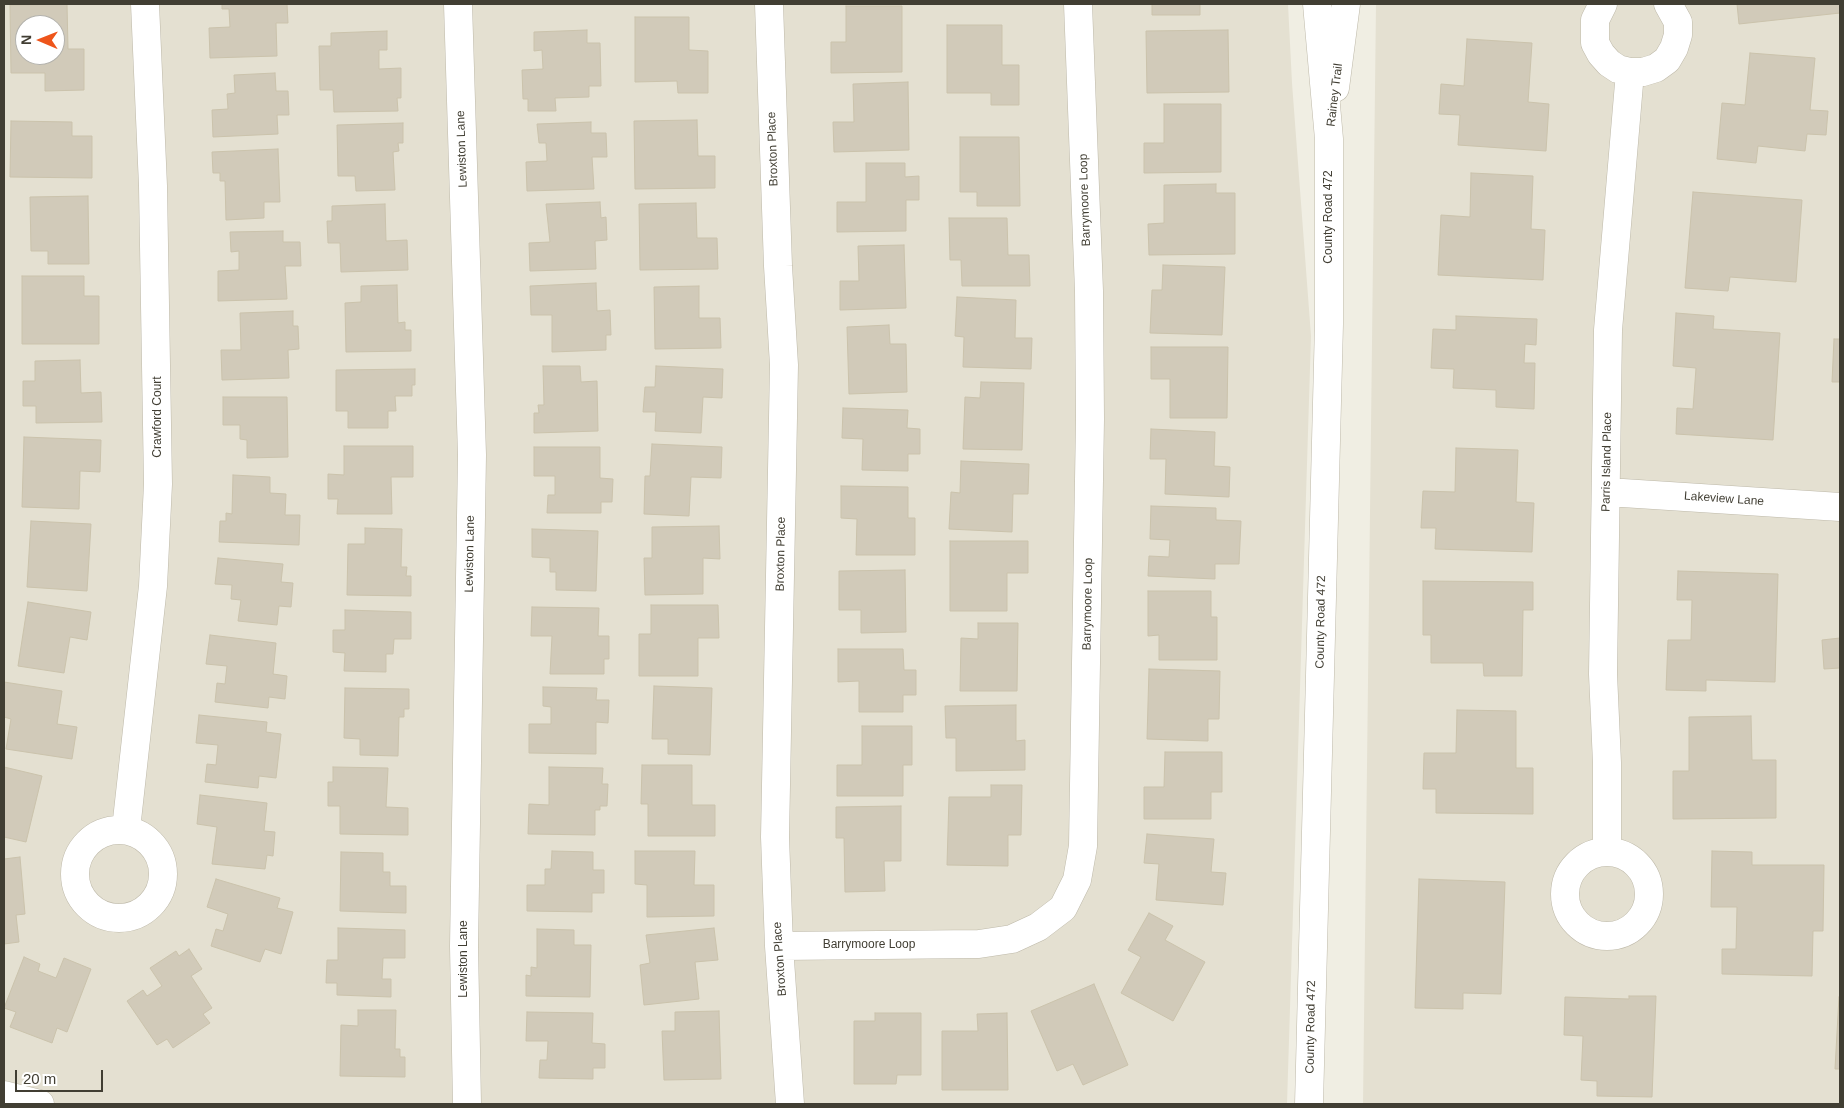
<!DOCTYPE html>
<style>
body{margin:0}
#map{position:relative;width:1844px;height:1108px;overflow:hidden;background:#f0eee3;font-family:Arial,sans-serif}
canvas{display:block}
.frame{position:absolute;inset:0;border:5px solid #413e33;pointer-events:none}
.north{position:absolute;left:15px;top:15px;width:50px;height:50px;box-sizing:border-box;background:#fff;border:1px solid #b3b2ad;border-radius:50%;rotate:271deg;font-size:14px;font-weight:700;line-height:20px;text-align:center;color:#413e33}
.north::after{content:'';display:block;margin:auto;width:18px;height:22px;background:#ee551b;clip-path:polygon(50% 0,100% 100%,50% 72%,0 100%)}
.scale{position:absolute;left:15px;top:1070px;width:88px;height:22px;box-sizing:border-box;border:2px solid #413e33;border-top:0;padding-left:6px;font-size:15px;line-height:18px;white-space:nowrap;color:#413e33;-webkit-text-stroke:4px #fff;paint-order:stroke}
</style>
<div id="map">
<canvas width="1844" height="1108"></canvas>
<div class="frame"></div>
<div class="north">N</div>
<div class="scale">20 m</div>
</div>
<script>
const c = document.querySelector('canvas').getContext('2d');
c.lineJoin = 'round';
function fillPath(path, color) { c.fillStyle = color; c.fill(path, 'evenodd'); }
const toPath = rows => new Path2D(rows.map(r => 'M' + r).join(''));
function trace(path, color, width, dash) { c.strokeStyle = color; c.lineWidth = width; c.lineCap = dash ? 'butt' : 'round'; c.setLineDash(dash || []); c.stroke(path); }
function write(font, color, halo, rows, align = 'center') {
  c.font = font + ' Arial,sans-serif'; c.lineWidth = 5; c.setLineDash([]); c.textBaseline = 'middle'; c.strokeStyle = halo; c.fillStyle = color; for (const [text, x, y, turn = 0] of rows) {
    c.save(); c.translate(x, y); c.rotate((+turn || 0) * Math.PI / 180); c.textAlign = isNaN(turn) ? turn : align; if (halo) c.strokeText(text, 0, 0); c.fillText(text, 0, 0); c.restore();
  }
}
fillPath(toPath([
 [4,4,1288,4,1292,83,1311,336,1287,1104,4,1104],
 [25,25,55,25,55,55,25,55],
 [1376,4,1840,4,1840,1104,1363,1104]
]), '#e4e0d1');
const building = toPath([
 [67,4,68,49,84,49,84,90,45,91,45,73,11,73,10,5,67,4],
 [25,25,55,25,55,55,25,55,25,25],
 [222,4,287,4,288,23,276,23,277,56,210,58,209,28,230,27,229,9,222,9,222,4],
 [1152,4,1200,4,1200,15,1152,15,1152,4],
 [1737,4,1840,4,1840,13,1739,24,1737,4],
 [846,6,902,6,902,72,831,73,831,42,846,42,846,6],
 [635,17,689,17,689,50,708,51,708,93,678,93,677,81,635,82,635,17],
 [947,25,1002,25,1002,65,1019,65,1019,105,991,105,991,93,947,93,947,25],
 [587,30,587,43,600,43,601,86,589,86,589,97,555,98,556,111,528,111,528,99,523,99,522,70,543,69,542,50,534,51,534,32,587,30],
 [1228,30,1229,92,1147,93,1146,31,1228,30],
 [387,31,387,50,379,50,379,69,401,68,401,98,397,98,398,111,334,112,333,90,320,90,319,46,331,46,331,33,387,31],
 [1467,39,1532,43,1528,102,1549,104,1546,151,1458,145,1460,115,1439,114,1441,84,1464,86,1467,39],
 [1750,53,1815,58,1810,110,1828,111,1826,135,1807,134,1805,151,1758,146,1756,163,1717,159,1722,103,1745,105,1750,53],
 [275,73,276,91,288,91,289,115,277,115,278,134,213,137,212,110,228,109,227,94,235,93,234,75,275,73],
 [908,82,909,150,834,152,833,122,854,122,853,84,908,82],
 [1164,104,1221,104,1221,172,1144,173,1144,143,1164,143,1164,104],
 [697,120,698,156,715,156,715,188,635,189,634,121,697,120],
 [11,121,72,122,72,136,92,136,92,178,10,177,11,121],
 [591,122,591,133,606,133,607,157,592,157,594,189,527,191,526,162,547,161,546,143,539,143,537,124,591,122],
 [403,123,403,143,398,143,399,151,393,152,395,190,356,191,355,176,338,176,337,125,403,123],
 [960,137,1019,137,1020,206,977,206,977,192,960,192,960,137],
 [278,149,280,202,264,202,264,218,226,220,225,181,220,181,220,173,213,173,212,152,278,149],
 [866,163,905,163,905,177,919,176,919,200,906,200,906,231,837,232,837,202,866,202,866,163],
 [1471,173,1533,176,1531,229,1545,230,1543,280,1438,275,1441,215,1470,217,1471,173],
 [1216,184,1216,193,1235,193,1235,254,1149,255,1148,224,1164,223,1164,185,1216,184],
 [1693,192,1802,200,1796,282,1730,277,1728,291,1685,288,1693,192],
 [88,196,89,264,48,264,48,251,31,251,30,197,88,196],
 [600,202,601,218,606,217,607,240,595,241,596,269,530,271,529,243,550,242,546,204,600,202],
 [696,203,697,238,717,238,718,269,640,270,639,204,696,203],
 [385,204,386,241,407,240,408,270,341,272,340,243,328,243,327,221,332,221,332,206,385,204],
 [949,218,1007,218,1008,255,1029,255,1030,286,962,286,961,260,950,260,949,218],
 [283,231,283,242,300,242,301,266,285,266,287,299,218,301,218,271,239,270,239,251,231,252,230,232,283,231],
 [904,245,906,308,840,310,840,281,859,281,858,246,904,245],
 [1163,265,1225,267,1222,335,1150,333,1152,290,1162,290,1163,265],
 [22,276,84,276,84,296,99,296,99,344,22,344,22,276],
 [596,283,597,311,610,310,611,335,606,335,606,350,552,352,552,315,531,315,530,286,596,283],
 [397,285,398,323,405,322,405,330,411,330,411,351,346,352,345,303,361,302,361,286,397,285],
 [699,286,699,318,720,318,721,348,655,349,654,287,699,286],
 [957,297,1016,300,1015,338,1032,338,1031,369,963,367,964,337,955,336,957,297],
 [293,311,293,326,298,326,299,349,288,350,289,378,222,380,221,350,241,350,240,313,293,311],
 [1676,313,1714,316,1713,329,1780,333,1773,440,1676,434,1677,408,1693,409,1696,368,1673,366,1676,313],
 [1456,316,1537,319,1536,345,1525,344,1524,363,1535,363,1534,409,1496,407,1496,390,1453,388,1454,369,1431,368,1433,329,1456,330,1456,316],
 [889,325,890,344,906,344,907,392,849,394,847,327,889,325],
 [1834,339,1840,339,1840,382,1832,382,1834,339],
 [1151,347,1228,347,1227,418,1170,418,1170,379,1151,379,1151,347],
 [80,360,81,393,101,392,102,422,36,423,36,406,23,406,23,381,35,381,35,361,80,360],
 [543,366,580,366,581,382,597,381,598,431,534,433,534,413,539,413,538,405,544,405,543,366],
 [656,366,723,369,722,398,703,397,701,433,655,431,656,412,643,412,645,387,655,387,656,366],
 [415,369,415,385,412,385,412,396,395,396,396,411,388,411,388,428,348,428,348,411,336,411,336,370,415,369],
 [981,382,1024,383,1022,450,963,449,965,397,980,398,981,382],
 [223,397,287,397,288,457,247,458,247,440,240,439,240,425,223,425,223,397],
 [843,408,908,410,907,428,920,429,920,454,908,454,908,471,862,470,863,439,842,438,843,408],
 [1151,429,1215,432,1214,466,1230,467,1229,497,1165,494,1166,459,1150,459,1151,429],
 [24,437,101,440,100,472,80,471,79,509,22,507,24,437],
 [652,444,722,447,721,478,691,477,689,516,644,514,645,476,650,476,652,444],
 [344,446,413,446,413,477,391,477,392,514,337,514,338,499,328,499,328,474,344,475,344,446],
 [534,447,600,447,600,478,613,479,612,502,601,502,601,513,547,513,548,495,555,495,555,476,534,476,534,447],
 [1456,448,1518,450,1516,502,1534,503,1532,552,1435,549,1436,528,1421,528,1423,491,1455,492,1456,448],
 [961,461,1029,464,1028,494,1013,494,1012,532,949,529,951,492,960,493,961,461],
 [233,475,270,477,270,493,286,494,285,515,300,515,299,545,219,542,220,521,226,521,226,513,232,514,233,475],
 [841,486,908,487,908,518,915,518,915,555,856,555,857,519,841,518,841,486],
 [1151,506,1216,508,1216,520,1241,521,1239,564,1215,564,1215,579,1148,576,1149,556,1169,557,1170,540,1150,539,1151,506],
 [31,521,91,524,87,591,27,587,31,521],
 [719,526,720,559,703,558,703,594,645,595,644,558,652,558,652,527,719,526],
 [365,528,402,529,401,567,407,567,406,576,411,576,411,596,347,595,348,544,365,544,365,528],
 [532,529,598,531,596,591,556,590,556,572,550,572,550,558,532,557,532,529],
 [950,541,1028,541,1028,573,1007,573,1007,611,950,611,950,541],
 [218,558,283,564,281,582,293,583,291,607,279,606,277,625,238,621,241,600,231,599,232,585,215,584,218,558],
 [905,570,906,632,861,633,861,610,839,610,839,571,905,570],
 [1678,571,1778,574,1775,682,1706,680,1706,691,1666,690,1668,640,1691,640,1692,600,1677,600,1678,571],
 [1423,581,1533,582,1533,610,1523,610,1522,676,1484,676,1483,663,1431,663,1431,635,1423,635,1423,581],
 [1148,591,1211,591,1211,617,1217,617,1217,660,1159,660,1159,635,1148,636,1148,591],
 [28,602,91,612,87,640,70,637,64,673,18,666,28,602],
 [651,605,718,605,719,638,698,638,698,676,639,676,639,634,651,634,651,605],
 [532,607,599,608,598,636,609,636,609,659,604,659,604,674,550,674,552,636,531,636,532,607],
 [345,610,411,612,411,639,394,639,393,654,386,654,386,672,344,671,345,653,333,652,333,630,345,630,345,610],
 [978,623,1018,623,1017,691,960,691,961,638,978,639,978,623],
 [210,635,276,643,273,674,287,676,285,699,269,697,268,708,215,702,217,683,225,684,227,666,206,664,210,635],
 [1840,638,1840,668,1824,669,1822,640,1840,638],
 [838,649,903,649,904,670,916,670,916,695,903,695,903,712,859,712,859,681,838,682,838,649],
 [1149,669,1220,671,1219,719,1208,719,1208,741,1147,739,1149,669],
 [4,682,62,691,57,724,77,727,72,759,6,749,11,719,4,717,4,682],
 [654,686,712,688,710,755,668,754,668,739,652,739,654,686],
 [543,687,597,688,596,700,609,700,608,723,596,722,596,754,529,753,529,724,551,724,551,707,543,706,543,687],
 [345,688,409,689,409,709,404,709,404,717,399,717,398,756,360,755,360,739,344,738,345,688],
 [1016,705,1016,741,1025,740,1025,770,956,771,956,738,946,738,945,706,1016,705],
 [1457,710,1516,711,1516,768,1533,768,1533,814,1436,813,1436,789,1423,789,1424,753,1456,753,1457,710],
 [199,715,267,722,266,732,281,734,276,778,259,776,258,788,205,782,207,764,216,765,218,745,196,743,199,715],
 [1751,716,1752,760,1776,760,1776,818,1673,819,1673,771,1689,771,1689,717,1751,716],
 [862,726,912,726,912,765,903,765,903,796,837,796,837,765,862,765,862,726],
 [1165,752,1222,752,1222,792,1211,792,1211,819,1144,819,1144,787,1164,787,1165,752],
 [642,765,692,765,692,805,715,805,715,836,648,836,648,804,641,804,642,765],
 [4,767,42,776,26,842,4,837,4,767],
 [333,767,388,768,386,807,408,808,408,835,340,834,340,806,328,806,328,782,333,782,333,767],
 [549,767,603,768,602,784,608,784,607,806,600,806,600,810,595,810,595,835,528,834,529,804,549,805,549,767],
 [991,785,1022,785,1021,835,1008,835,1008,866,947,865,949,797,991,797,991,785],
 [200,795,267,803,264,831,275,832,273,856,267,855,265,869,212,864,217,827,197,824,200,795],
 [901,806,901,861,884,861,885,891,845,892,844,838,836,838,836,807,901,806],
 [1147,834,1214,839,1211,872,1226,873,1223,905,1156,900,1159,864,1144,863,1147,834],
 [552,851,593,852,593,870,604,870,604,893,592,893,592,912,527,911,527,885,545,885,545,869,551,869,552,851],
 [635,851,695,851,694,885,714,885,714,916,647,917,647,885,635,884,635,851],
 [1712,851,1752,852,1752,865,1824,865,1823,931,1813,931,1812,976,1722,974,1722,949,1736,949,1737,907,1711,907,1712,851],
 [341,852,383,853,383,872,390,872,390,886,406,886,406,913,340,911,341,852],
 [20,857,25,914,16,915,19,942,4,944,4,859,20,857],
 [216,879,280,898,277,908,293,912,281,954,265,949,260,962,211,946,216,929,223,931,228,914,207,907,216,879],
 [1419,879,1505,882,1501,994,1463,993,1463,1009,1415,1008,1419,879],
 [1149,913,1173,926,1165,940,1205,962,1173,1021,1121,993,1141,957,1128,950,1149,913],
 [338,928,405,930,405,958,383,958,382,979,391,979,391,997,337,995,337,983,326,983,327,960,338,960,338,928],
 [714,928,718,960,695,962,699,999,644,1005,640,965,650,963,646,935,714,928],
 [537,929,574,930,574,945,591,945,590,997,526,996,526,975,531,976,531,967,537,968,537,929],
 [189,949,202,969,191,976,212,1008,203,1014,210,1023,173,1048,167,1039,157,1045,127,1001,143,990,147,996,162,986,150,968,176,951,179,956,189,949],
 [24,957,40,964,38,971,56,978,64,958,91,969,67,1032,57,1028,52,1043,10,1027,16,1012,4,1008,24,957],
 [1094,984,1128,1065,1083,1085,1073,1064,1057,1071,1031,1011,1094,984],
 [1629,996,1656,996,1652,1097,1597,1096,1597,1081,1581,1080,1583,1036,1564,1035,1565,997,1629,999,1629,996],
 [1839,997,1840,997,1840,1069,1835,1069,1839,997],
 [358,1010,396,1010,395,1049,400,1049,400,1057,405,1057,405,1077,340,1076,341,1025,358,1026,358,1010],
 [719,1011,721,1079,664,1080,662,1031,675,1031,675,1012,719,1011],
 [527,1012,593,1013,592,1043,605,1044,605,1068,593,1068,593,1079,539,1078,540,1060,547,1060,548,1041,526,1041,527,1012],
 [875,1013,921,1013,921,1075,897,1075,896,1084,854,1084,854,1021,875,1021,875,1013],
 [1007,1013,1008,1090,942,1090,942,1031,978,1031,977,1014,1007,1013]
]);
fillPath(building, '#d1cab9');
trace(building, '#cbc3ac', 1);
const minor = toPath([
 [458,4,472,455,464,946,467,1104],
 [769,4,778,266,784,365,775,837,779,946,790,1104],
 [1603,4,1595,20,1595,43,1601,54,1609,63,1618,69,1630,72,1643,72,1656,68,1667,60,1674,48,1678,35,1678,22,1668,4],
 [1335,88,1346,4],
 [1607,492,1840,507],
 [126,829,153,586,158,484,153,186,145,4],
 '75 874a44 44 0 1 1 88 0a44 44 0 1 1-88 0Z',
 '1565 894a42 42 0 1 1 84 0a42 42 0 1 1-84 0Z',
 [1607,852,1607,763,1603,674,1608,330,1630,72],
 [779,946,979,944,1012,939,1038,927,1063,908,1077,880,1083,846,1090,419,1089,291,1078,4],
 [4,1095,40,1104],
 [1309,1104,1329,324,1329,139,1317,4]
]);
trace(minor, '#beb9a9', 29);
trace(minor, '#fff', 28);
write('12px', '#413e33', '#fff', [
 ["Rainey Trail",1335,95,-83],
 ["Lewiston Lane",462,149,-92],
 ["Broxton Place",773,149,-92],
 ["Barrymoore Loop",1085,200,-92],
 ["County Road 472",1329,217,-90],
 ["Crawford Court",158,417,-90],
 ["Parris Island Place",1607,462,-89],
 ["Lakeview Lane",1724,499,4],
 ["Lewiston Lane",470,554,-89],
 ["Broxton Place",781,554,-89],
 ["Barrymoore Loop",1088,604,-89],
 ["County Road 472",1321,622,-89],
 ["Barrymoore Loop",869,945],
 ["Lewiston Lane",464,959,-90],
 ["Broxton Place",780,959,-94],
 ["County Road 472",1311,1027,-89]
]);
</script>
